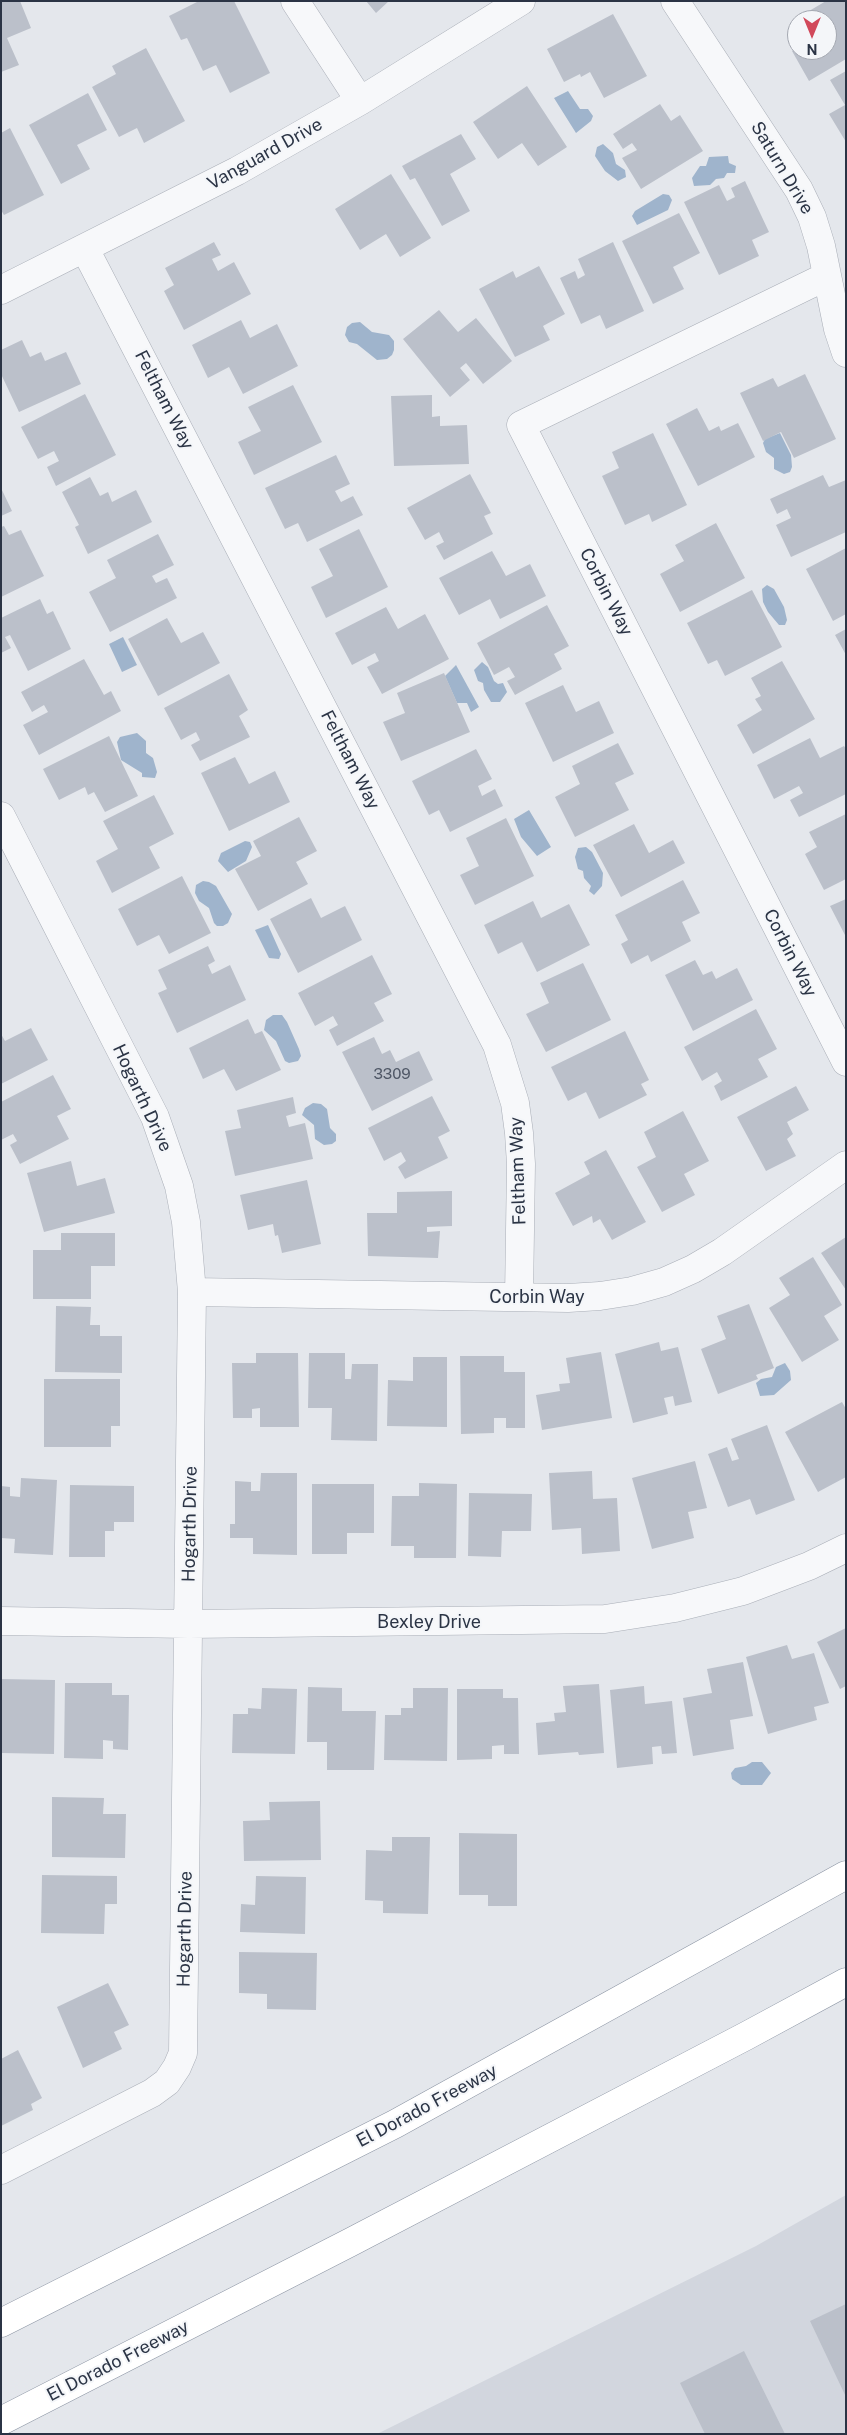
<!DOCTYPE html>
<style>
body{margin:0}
#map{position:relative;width:847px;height:2435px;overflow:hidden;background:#e4e7ec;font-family:"Public Sans",sans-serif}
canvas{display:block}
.frame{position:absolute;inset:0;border:2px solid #2b3445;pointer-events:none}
.north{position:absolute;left:787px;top:10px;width:50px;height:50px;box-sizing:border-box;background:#f4f6f9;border:1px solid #a4a8b1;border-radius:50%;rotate:180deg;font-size:14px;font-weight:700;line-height:20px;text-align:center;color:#2b3445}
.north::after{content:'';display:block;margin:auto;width:18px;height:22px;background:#d1495b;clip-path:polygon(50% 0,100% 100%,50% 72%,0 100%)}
</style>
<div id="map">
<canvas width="847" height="2435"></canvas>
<div class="frame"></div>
<div class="north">N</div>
</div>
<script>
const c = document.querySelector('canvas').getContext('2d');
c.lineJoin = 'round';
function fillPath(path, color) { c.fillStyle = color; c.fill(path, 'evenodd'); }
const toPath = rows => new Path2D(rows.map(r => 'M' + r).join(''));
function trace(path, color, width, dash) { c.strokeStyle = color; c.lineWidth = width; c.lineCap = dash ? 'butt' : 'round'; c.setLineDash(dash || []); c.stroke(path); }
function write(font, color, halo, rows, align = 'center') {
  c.font = font + ' "Public Sans",sans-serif'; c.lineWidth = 4; c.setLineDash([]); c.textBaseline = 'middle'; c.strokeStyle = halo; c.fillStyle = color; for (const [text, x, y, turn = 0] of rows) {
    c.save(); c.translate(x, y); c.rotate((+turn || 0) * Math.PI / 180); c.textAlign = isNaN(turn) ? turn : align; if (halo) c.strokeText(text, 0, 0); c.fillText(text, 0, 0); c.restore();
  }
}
fillPath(toPath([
 [846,2195,846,2434,377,2434,756,2246]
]), '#d2d6de');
fillPath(toPath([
 [568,91,580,109,588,109,593,116,591,121,576,133,554,98],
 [603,144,613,153,616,164,625,170,626,177,618,181,605,171,595,156,597,147],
 [728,156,729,163,736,166,735,173,727,173,724,178,716,179,710,185,694,186,692,178,700,166,706,166,709,157],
 [663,194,669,195,672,200,668,210,637,225,632,216,635,211],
 [360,322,372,332,389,335,394,341,394,350,392,355,387,359,377,360,357,344,349,342,345,335,347,327,352,323],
 [780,433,791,455,792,467,790,472,784,474,774,469,774,458,766,452,763,443,765,439],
 [767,585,774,589,784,607,787,620,785,625,779,625,768,612,763,602,762,589],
 [123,637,137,665,122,672,109,644],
 [482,662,488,667,494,681,498,684,503,683,507,692,500,702,491,702,484,690,483,683,478,681,474,670],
 [456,665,479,707,471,712,467,703,457,703,445,676],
 [137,733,146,741,146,753,153,758,157,772,155,778,142,777,142,773,121,760,117,742,120,737],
 [529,810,551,847,537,856,521,837,514,819],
 [245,841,250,842,252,847,246,861,228,872,218,861,221,853],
 [586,847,592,852,603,873,602,886,594,895,589,891,591,886,584,878,583,871,578,869,575,857,578,848],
 [203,881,209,882,216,886,232,914,228,923,223,926,217,926,214,923,209,908,199,901,195,893,196,885],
 [268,925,281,954,279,959,269,958,255,930],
 [273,1015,282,1015,287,1022,299,1049,301,1056,298,1061,289,1063,285,1061,276,1041,264,1030,266,1020],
 [313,1103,321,1104,327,1109,330,1128,336,1134,336,1141,332,1144,324,1145,315,1139,314,1125,302,1115,305,1108],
 [785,1363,790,1371,791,1380,774,1395,760,1396,756,1383,761,1379,772,1377,776,1367],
 [752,1762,762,1762,771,1773,762,1785,741,1785,732,1779,731,1773,735,1768,746,1766]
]), '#9fb4cc');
fillPath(toPath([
 [1,1,20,1,31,28,7,38,19,65,1,72],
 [199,1,234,1,270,73,230,93,216,65,203,71,187,38,181,40,169,16],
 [366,1,389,1,376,13],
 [826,1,844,1,846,3,846,59,809,81,792,51,797,48,797,50,827,50,827,20,801,20,799,17],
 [613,14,647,76,604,98,590,72,581,77,580,74,564,82,547,49],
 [146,48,185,121,144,143,137,128,119,137,92,87,116,74,112,66],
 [846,71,846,142,829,114,845,105,830,80],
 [527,86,567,147,538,166,522,143,498,159,473,122],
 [88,93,107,130,77,145,90,169,61,184,29,125],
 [660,104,671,121,680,115,703,151,641,189,622,158,637,150,632,143,623,149,613,134],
 [10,128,44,195,4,215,1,210,1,133],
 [461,134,476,159,450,174,470,211,442,226,415,178,410,180,402,166],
 [391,174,431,238,400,257,386,234,360,250,335,209],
 [745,181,769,232,752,240,759,256,719,275,684,202,719,185,727,201,735,197,731,188],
 [679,213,700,253,673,267,684,289,653,304,622,241],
 [214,242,221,255,212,259,218,271,234,262,251,294,184,330,164,291,174,285,165,268],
 [613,242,644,311,606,329,600,315,581,324,560,278,575,271,578,279,585,275,578,259],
 [539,266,565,314,543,326,550,340,515,357,479,289,513,271,516,278],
 [439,310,458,332,476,318,512,361,483,384,466,363,460,368,470,380,450,397,403,339],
 [241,320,250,338,277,324,298,366,243,394,229,367,208,378,192,345],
 [22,340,30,357,41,352,45,361,66,352,81,384,19,412,1,374,1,350],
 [805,374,836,439,794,458,781,432,763,441,740,393,773,378,778,387],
 [293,385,322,442,254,475,238,442,261,431,248,407],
 [85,394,116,455,56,486,47,467,59,461,54,451,38,459,21,427],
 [432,395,432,417,440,416,440,426,467,425,469,464,394,466,391,396],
 [697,408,709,431,719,426,721,431,738,423,755,457,698,486,666,424],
 [653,433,687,505,652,522,649,514,625,525,602,476,619,468,612,452],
 [336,455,350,484,335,491,341,502,353,496,363,515,307,542,298,523,285,529,265,488],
 [470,474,491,513,484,516,493,534,444,560,436,546,444,542,439,532,425,540,407,508],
 [823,475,829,487,846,480,846,532,791,557,776,525,791,518,787,509,777,514,770,499],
 [90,477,100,496,108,492,112,502,136,490,152,522,88,554,75,527,79,525,62,492],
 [1,488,12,511,1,516],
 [716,523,745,578,680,612,660,574,684,561,675,545],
 [4,526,9,535,21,530,44,576,1,597,1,527],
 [359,529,388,587,326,618,311,587,333,576,319,549],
 [158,534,174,565,152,576,156,583,167,578,177,598,110,632,89,592,116,578,107,560],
 [846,548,846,614,833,621,806,569],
 [492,551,506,576,530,564,546,596,500,619,490,599,459,615,439,578],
 [752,590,782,647,725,676,717,660,708,664,687,623],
 [40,599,47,614,53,611,71,649,28,671,10,635,5,637,11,648,1,653,1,618],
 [547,605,569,646,554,654,562,669,515,695,507,681,515,677,509,667,494,675,477,643],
 [386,607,398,629,425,614,449,659,382,694,367,667,379,661,375,653,352,665,335,633],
 [167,618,181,643,203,632,220,663,158,696,128,639],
 [846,629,846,655,835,635],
 [84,659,104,695,111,691,121,711,39,755,23,725,48,712,44,705,32,712,21,692],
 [782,661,815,719,753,754,737,725,762,710,755,699,761,696,751,678],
 [444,673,470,732,401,761,383,722,405,713,397,693],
 [229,674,248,710,239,716,250,737,200,761,191,745,200,740,196,732,181,740,164,708],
 [563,685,576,712,599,701,614,733,553,762,525,703],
 [109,736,138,796,105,812,94,792,88,795,85,787,59,800,43,769],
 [810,738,820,758,844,746,846,749,846,794,799,817,790,800,803,793,799,786,774,799,757,765],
 [618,743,634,774,615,783,629,810,575,837,555,797,580,784,572,766],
 [476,749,492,779,478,786,482,796,495,789,503,806,450,832,439,810,429,815,412,781],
 [235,757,249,784,275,771,290,802,229,831,201,773],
 [154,795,174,834,149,847,160,868,112,893,96,861,118,849,103,821],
 [846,814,846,879,824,890,805,854,817,847,809,832],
 [299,817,317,851,296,862,308,884,258,911,235,869,261,856,253,841],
 [506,818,534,876,475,905,460,875,479,866,466,838],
 [634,824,649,853,673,840,685,863,621,897,593,845],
 [182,876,211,933,169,954,159,935,137,946,118,909],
 [683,880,700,913,682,922,691,941,651,962,648,955,631,964,621,944,628,940,615,915],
 [311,898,321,918,345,906,362,940,298,973,270,919],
 [846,899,846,937,830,906],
 [533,901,541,918,569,904,590,945,537,972,522,942,498,954,484,925],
 [208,946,215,961,208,965,212,974,230,965,246,1000,177,1033,158,993,167,989,158,970],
 [372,955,392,994,374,1003,384,1021,337,1046,329,1030,338,1025,333,1016,315,1026,298,993],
 [695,960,703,975,712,971,716,979,737,968,753,1000,693,1031,665,975],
 [583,963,611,1020,546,1052,526,1014,549,1003,540,983],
 [756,1009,777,1049,758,1059,768,1077,721,1101,714,1086,722,1081,717,1072,702,1081,684,1047],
 [248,1019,255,1034,262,1031,281,1070,236,1091,224,1069,203,1079,189,1048],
 [31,1028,48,1060,1,1084,1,1034,5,1041],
 [625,1031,649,1080,641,1084,647,1095,599,1119,586,1092,568,1101,551,1067],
 [374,1037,382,1054,390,1050,396,1062,419,1051,433,1080,372,1111,342,1052],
 [53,1075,71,1109,57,1116,69,1139,20,1164,10,1145,17,1141,13,1134,1,1140,1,1102],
 [796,1086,809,1110,787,1122,793,1134,787,1139,796,1156,766,1171,737,1117],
 [432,1096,450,1131,438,1137,448,1158,405,1179,398,1167,406,1161,401,1152,384,1161,368,1128],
 [293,1097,296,1113,286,1116,289,1127,305,1123,313,1159,235,1176,225,1131,241,1128,237,1110],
 [683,1111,709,1161,684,1174,695,1195,662,1212,637,1167,656,1157,644,1132],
 [606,1150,646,1222,612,1240,600,1219,593,1223,592,1216,573,1226,555,1193,590,1174,584,1162],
 [71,1161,77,1186,105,1178,115,1213,44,1232,27,1173],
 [307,1180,321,1244,282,1253,278,1235,275,1236,273,1224,248,1230,240,1195],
 [452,1191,452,1226,427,1227,427,1232,440,1231,438,1258,368,1256,367,1213,397,1213,397,1192],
 [61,1233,115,1233,115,1266,91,1266,91,1299,33,1299,33,1250,61,1250],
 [846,1237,846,1290,821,1253],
 [813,1257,842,1305,824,1316,839,1340,802,1362,769,1308,790,1295,779,1278],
 [749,1304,774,1368,756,1375,758,1379,718,1394,701,1349,726,1339,717,1316],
 [56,1306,91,1307,90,1325,100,1325,100,1336,122,1336,122,1373,55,1372],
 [659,1342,661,1351,678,1347,692,1402,675,1406,673,1396,664,1398,668,1414,633,1423,615,1354],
 [601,1352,612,1418,542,1430,536,1395,560,1391,559,1384,570,1383,566,1358],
 [256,1353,298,1353,299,1427,260,1427,260,1408,252,1409,252,1418,233,1418,232,1363,256,1363],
 [309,1353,345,1353,345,1379,351,1379,352,1364,378,1364,377,1441,331,1440,332,1408,308,1408],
 [460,1356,504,1356,504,1372,525,1372,525,1428,506,1428,506,1418,494,1418,494,1433,461,1434],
 [413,1357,447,1357,447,1427,387,1426,388,1380,413,1381],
 [44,1379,120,1379,120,1426,111,1426,111,1447,44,1447],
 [842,1402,846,1409,846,1477,818,1492,785,1432],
 [767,1425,795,1500,756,1515,750,1499,728,1507,708,1454,727,1447,732,1461,739,1459,731,1439],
 [695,1461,707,1508,688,1512,694,1538,652,1549,632,1478],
 [592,1471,593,1499,617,1498,620,1551,582,1554,581,1528,552,1530,549,1473],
 [261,1473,297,1473,297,1555,253,1554,253,1538,230,1538,230,1524,235,1524,235,1481,251,1482,251,1491,260,1491],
 [21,1478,57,1480,53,1555,14,1553,15,1539,1,1538,1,1486,10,1487,10,1496,20,1497],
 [419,1483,457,1484,456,1558,414,1558,414,1546,391,1546,392,1496,419,1496],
 [312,1484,374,1484,374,1533,347,1533,347,1554,312,1554],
 [70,1485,134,1486,134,1522,114,1522,114,1531,105,1531,105,1557,69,1557],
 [469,1493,532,1494,531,1531,502,1531,501,1557,468,1556],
 [846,1628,846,1686,840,1689,817,1642],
 [787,1645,792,1659,814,1653,829,1703,814,1707,817,1720,768,1734,746,1657],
 [743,1662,753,1716,730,1720,734,1749,693,1756,683,1698,712,1693,707,1669],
 [1,1679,55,1680,54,1754,1,1753],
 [65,1683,112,1683,112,1695,129,1695,128,1750,113,1749,113,1741,103,1740,103,1759,64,1758],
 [599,1684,604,1753,579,1755,578,1752,538,1755,536,1723,555,1721,554,1713,566,1712,563,1686],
 [644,1686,645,1704,672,1701,677,1753,662,1754,661,1746,652,1747,653,1764,617,1768,610,1690],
 [308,1687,342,1688,342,1711,376,1711,374,1770,327,1770,327,1742,307,1742],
 [262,1688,297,1689,295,1754,232,1753,233,1714,248,1714,248,1708,261,1709],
 [413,1688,448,1688,447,1761,384,1760,385,1715,401,1715,401,1708,413,1708],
 [457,1689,503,1689,503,1698,518,1698,519,1754,504,1754,504,1745,492,1746,492,1759,457,1760],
 [52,1797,104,1798,103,1814,126,1814,125,1858,52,1857],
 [320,1801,321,1860,244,1861,243,1821,270,1820,269,1802],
 [459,1833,517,1834,517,1906,488,1906,488,1895,459,1895],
 [392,1837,430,1837,428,1914,383,1913,383,1901,365,1900,366,1850,392,1851],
 [42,1875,117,1876,117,1904,105,1904,104,1934,41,1933],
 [256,1876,306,1877,305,1934,240,1932,241,1904,255,1905],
 [239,1952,317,1953,316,2010,267,2009,267,1994,239,1993],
 [108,1983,129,2025,114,2032,122,2049,83,2068,57,2007],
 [18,2050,42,2098,31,2104,33,2110,1,2126,1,2059],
 [846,2304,846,2397,810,2321],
 [744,2351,785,2434,705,2434,680,2383]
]), '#bbc0ca');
const minor = toPath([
 [295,1,360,101],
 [675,1,799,190,812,217,821,246,838,329,846,353],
 [85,249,497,1045,515,1103,519,1133,521,1164,519,1297],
 [827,276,521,425,846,1062],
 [1,290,237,171,360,101,521,1],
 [1,816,155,1117,179,1186,186,1222,192,1292,183,2053,177,2067,167,2082,152,2093,1,2170],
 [192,1292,568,1298,600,1296,632,1291,664,1282,693,1269,722,1252,846,1165],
 [1,1621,189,1624,605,1619,675,1608,743,1591,809,1566,846,1548]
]);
const highway = toPath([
 [1,2323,395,2124,846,1875],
 [1,2421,349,2243,746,2036,846,1982]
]);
trace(minor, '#a9aeb7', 29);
trace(highway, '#8b94a3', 29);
trace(minor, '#f7f8fa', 28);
trace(highway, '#fff', 28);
write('15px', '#4f5766', null, [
 ["3309",392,1074]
]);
write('18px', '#2b3445', '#f4f6f9', [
 ["Vanguard Drive",265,154,-29],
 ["Saturn Drive",782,168,59],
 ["Feltham Way",164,400,63],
 ["Corbin Way",606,592,63],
 ["Feltham Way",350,760,63],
 ["Corbin Way",790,953,63],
 ["Hogarth Drive",142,1098,65],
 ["Feltham Way",518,1171,-92],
 ["Corbin Way",537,1297],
 ["Hogarth Drive",190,1524,-89],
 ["Bexley Drive",429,1622],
 ["Hogarth Drive",185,1929,-89],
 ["El Dorado Freeway",427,2106,-28],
 ["El Dorado Freeway",118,2361,-27]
]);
</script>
